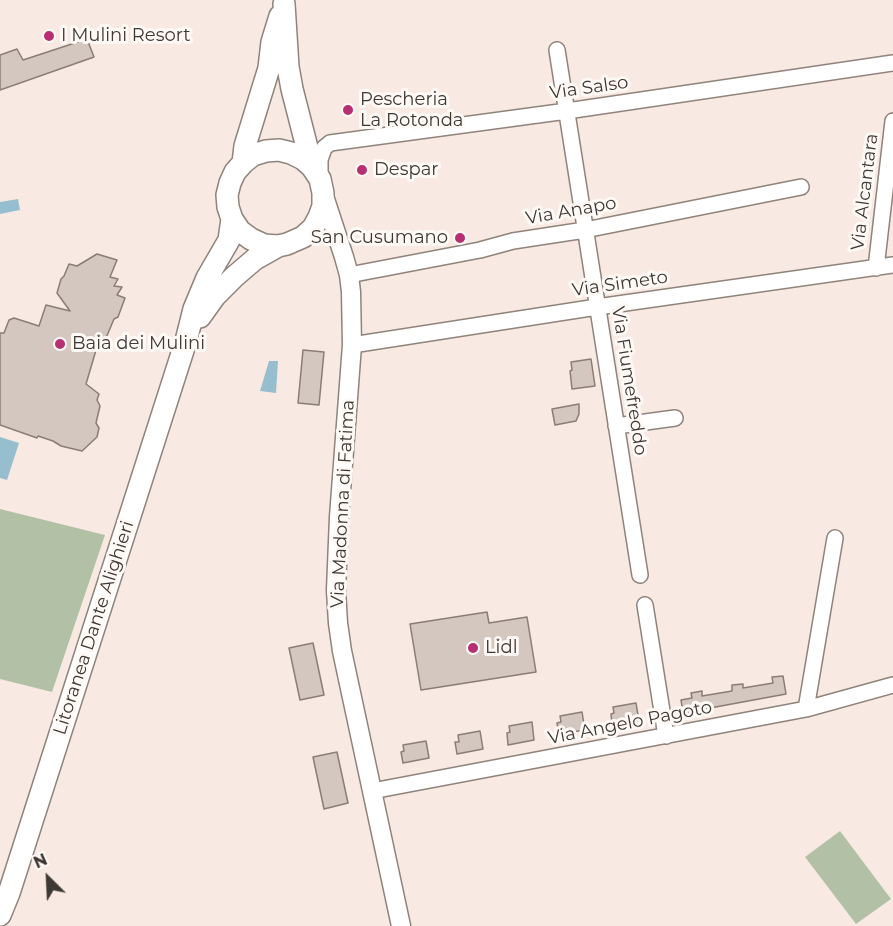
<!DOCTYPE html>
<style>
body{margin:0}
#map{position:relative;width:893px;height:926px;overflow:hidden;background:#f8eae2;font-family:Montserrat,sans-serif}
canvas{display:block}
.north{position:absolute;left:18px;top:848px;width:60px;height:60px;-webkit-text-stroke:4px #fff9f6;paint-order:stroke;rotate:336deg;font-size:16px;font-weight:700;line-height:24px;text-align:center;color:#3e3935}
.north::after{content:'';display:block;margin:auto;width:21px;height:27px;background:#3e3935;clip-path:polygon(50% 0,100% 100%,50% 72%,0 100%)}
</style>
<div id="map">
<canvas width="893" height="926"></canvas>
<div class="north">N</div>
</div>
<script>
const c = document.querySelector('canvas').getContext('2d');
c.lineJoin = 'round';
function fillPath(path, color) { c.fillStyle = color; c.fill(path, 'evenodd'); }
const toPath = rows => new Path2D(rows.map(r => 'M' + r).join(''));
function trace(path, color, width, dash) { c.strokeStyle = color; c.lineWidth = width; c.lineCap = dash ? 'butt' : 'round'; c.setLineDash(dash || []); c.stroke(path); }
function write(font, color, halo, rows, align = 'center') {
  c.font = font + ' Montserrat,sans-serif'; c.lineWidth = 6; c.setLineDash([]); c.textBaseline = 'middle'; c.strokeStyle = halo; c.fillStyle = color; for (const [text, x, y, turn = 0] of rows) {
    c.save(); c.translate(x, y); c.rotate((+turn || 0) * Math.PI / 180); c.textAlign = isNaN(turn) ? turn : align; if (halo) c.strokeText(text, 0, 0); c.fillText(text, 0, 0); c.restore();
  }
}
fillPath(toPath([
 [0,509,105,535,52,692,0,679],
 [840,831,891,899,856,924,805,857]
]), '#b2c1a5');
fillPath(toPath([
 [18,199,20,210,0,214,0,202],
 [269,361,278,361,276,393,260,391],
 [0,437,19,443,7,480,0,478]
]), '#96bece');
const building = toPath([
 [87,39,94,57,0,90,0,55,17,49,23,60,87,39],
 [97,254,117,260,110,277,118,279,114,286,122,287,117,295,125,298,118,317,114,319,106,338,99,340,86,384,99,394,97,400,100,406,96,423,99,428,97,437,82,451,61,446,53,441,38,436,37,438,0,425,0,333,4,333,9,320,14,318,39,326,46,305,70,311,57,293,61,279,64,276,69,264,77,266,97,254],
 [303,350,324,352,319,405,298,403,303,350],
 [591,359,595,386,572,389,570,371,572,370,571,362,591,359],
 [579,404,579,414,576,421,555,425,552,409,579,404],
 [487,612,489,623,527,617,536,672,421,690,410,624,487,612],
 [313,643,324,695,300,700,289,648,313,643],
 [783,676,786,694,683,713,681,700,692,698,691,693,702,691,702,696,732,691,732,685,743,684,743,688,773,683,772,677,783,676],
 [636,703,639,721,612,725,611,714,614,713,613,707,636,703],
 [582,712,585,730,559,734,557,723,561,722,560,716,582,712],
 [532,722,534,740,508,745,507,733,510,732,509,726,532,722],
 [480,731,483,749,457,754,455,742,459,742,458,735,480,731],
 [426,741,429,758,403,763,401,752,404,751,403,745,426,741],
 [337,752,348,803,324,809,313,757,337,752]
]);
fillPath(building, '#d4c7bf');
trace(building, '#897d76', 1.5);
const minor = toPath([
 [557,50,640,575],
 [320,176,320,160,324,148,330,143,567,111,893,63],
 [876,268,893,121],
 [349,275,480,250,513,241,585,230,801,187],
 [352,345,597,307,893,265],
 [616,426,675,418],
 [645,605,666,736],
 [806,709,835,538],
 [372,791,806,709,893,685]
]);
const tertiary = toPath([
 [323,193,344,257,349,275,351,292,352,345,339,517,336,590,338,623,342,651,401,926]
]);
const secondary = toPath([
 [284,4,288,67,292,89,312,167,320,179,323,193,323,206,319,217,313,228,303,237,287,244,278,246,264,245,251,239,240,231,232,219,228,207,227,195,230,183,235,172,243,163,253,155,266,151,279,150,291,153,303,159,312,167],
 [243,163,245,146,269,68,272,42,280,16],
 [200,317,215,296,234,277,255,259,278,246],
 [0,915,9,893,186,341,194,309,207,278,229,240,232,219]
]);
trace(minor, '#8f837c', 18);
trace(tertiary, '#8f837c', 21);
trace(secondary, '#8f837c', 24);
trace(minor, '#fff', 15);
trace(tertiary, '#fff', 18);
trace(secondary, '#fff', 21);
for (const [x, y, r, color] of [
 [49,36,6,"#b62f71"],
 [348,110,6,"#b62f71"],
 [362,170,6,"#b62f71"],
 [460,238,6,"#b62f71"],
 [60,344,6,"#b62f71"],
 [473,648,6,"#b62f71"]
]) { const dot = new Path2D(); dot.arc(x, y, r, 0, 2 * Math.PI); c.fillStyle = color; c.fill(dot); trace(dot, '#fff9f6', 2); }
write('18px', '#3e3935', '#fff9f6', [
 ["I Mulini Resort",61,36],
 ["Pescheria",360,100],
 ["La Rotonda",360,121],
 ["Despar",374,170],
 ["San Cusumano",448,238,"right"],
 ["Baia dei Mulini",72,344],
 ["Lidl",485,648]
], 'left');
write('18px', '#3e3935', '#fff9f6', [
 ["Via Salso",589,88,-8],
 ["Via Alcantara",865,192,-83],
 ["Via Anapo",571,211,-10],
 ["Via Simeto",620,284,-8],
 ["Via Fiumefreddo",629,381,81],
 ["Via Madonna di Fatima",343,504,-87],
 ["Litoranea Dante Alighieri",94,628,-72],
 ["Via Angelo Pagoto",630,723,-11]
]);
</script>
